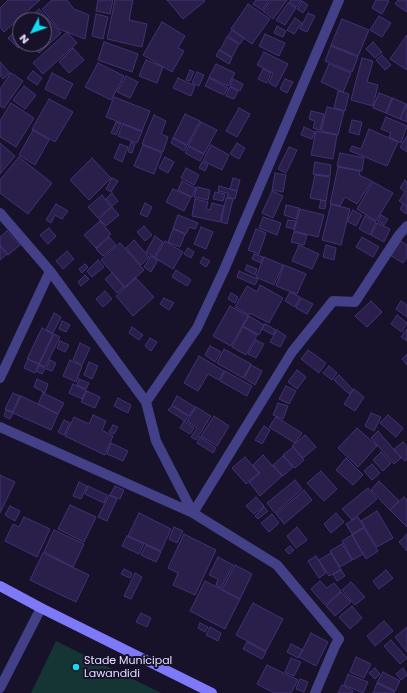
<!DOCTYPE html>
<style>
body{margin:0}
#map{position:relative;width:407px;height:693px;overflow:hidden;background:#17122a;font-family:Poppins,sans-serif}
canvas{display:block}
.north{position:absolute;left:12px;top:12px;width:40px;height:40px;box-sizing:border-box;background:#17122a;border:1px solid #68637e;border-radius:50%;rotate:229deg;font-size:11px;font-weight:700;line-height:16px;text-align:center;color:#e1ddfd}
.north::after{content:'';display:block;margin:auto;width:14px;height:18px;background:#12daf4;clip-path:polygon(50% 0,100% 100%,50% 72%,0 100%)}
</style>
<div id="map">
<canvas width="407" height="693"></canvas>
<div class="north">N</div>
</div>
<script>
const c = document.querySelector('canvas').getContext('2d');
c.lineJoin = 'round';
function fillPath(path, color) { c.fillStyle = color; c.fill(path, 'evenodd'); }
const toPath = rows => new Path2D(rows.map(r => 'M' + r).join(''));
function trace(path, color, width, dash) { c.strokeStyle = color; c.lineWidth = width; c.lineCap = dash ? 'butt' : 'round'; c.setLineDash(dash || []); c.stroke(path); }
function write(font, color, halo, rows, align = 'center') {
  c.font = font + ' Poppins,sans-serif'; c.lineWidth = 4; c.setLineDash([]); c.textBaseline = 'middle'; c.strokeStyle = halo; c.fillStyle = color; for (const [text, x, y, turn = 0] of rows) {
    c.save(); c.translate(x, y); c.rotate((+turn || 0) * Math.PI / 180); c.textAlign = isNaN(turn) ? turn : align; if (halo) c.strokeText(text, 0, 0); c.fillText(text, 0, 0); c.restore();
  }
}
fillPath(toPath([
 [56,641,161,693,31,693]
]), '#153434');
const building = toPath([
 [8,0,40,0,4,32,0,27,0,8,8,0],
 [52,0,67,0,74,9,89,15,85,39,59,29,42,9,52,0],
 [98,0,113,0,110,14,96,11,98,0],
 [115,0,133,0,129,20,147,24,142,47,107,39,115,0],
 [167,0,203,0,205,1,183,19,167,0],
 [256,0,269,0,262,10,253,4,256,0],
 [271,0,287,0,273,19,263,11,271,0],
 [291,0,301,0,296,7,289,2,291,0],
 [376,0,386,0,389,1,382,14,372,8,376,0],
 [398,0,407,0,407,12,395,4,398,0],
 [302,1,308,5,303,13,297,9,302,1],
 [288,3,296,8,285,25,276,20,288,3],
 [248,4,270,19,252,44,231,29,248,4],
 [39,9,61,33,39,53,31,44,44,44,44,20,27,20,39,9],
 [308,13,315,16,307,32,300,29,308,13],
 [96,14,108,17,103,39,92,36,96,14],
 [379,16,391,23,382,37,370,30,379,16],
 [295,18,302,23,294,34,287,30,295,18],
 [342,19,369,30,358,56,331,45,342,19],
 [162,22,185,36,178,48,184,51,172,72,143,55,162,22],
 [277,26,286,31,283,37,274,33,277,26],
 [20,27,20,44,22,44,18,48,8,38,20,27],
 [232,30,244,38,240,44,228,36,232,30],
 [67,32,77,43,43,74,33,63,67,32],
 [265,34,285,43,279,56,259,46,265,34],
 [407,35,407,70,390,59,407,35],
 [227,37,239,44,232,57,220,50,227,37],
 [104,42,138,54,132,72,98,60,104,42],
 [373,42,382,52,375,58,366,49,373,42],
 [331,46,358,57,352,72,325,61,331,46],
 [73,48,84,60,69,73,59,62,73,48],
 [219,50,232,58,229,64,216,56,219,50],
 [264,52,288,64,276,87,269,83,273,73,257,65,264,52],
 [382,55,391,65,385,70,376,60,382,55],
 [362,58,373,61,367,82,378,85,373,106,351,100,362,58],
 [146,60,163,67,157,83,139,76,146,60],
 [0,62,10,73,3,79,0,75,0,62],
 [98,63,124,76,111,100,85,87,98,63],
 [216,64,235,73,228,86,209,77,216,64],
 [329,64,351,73,343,92,321,82,329,64],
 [263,69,271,73,267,83,258,79,263,69],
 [190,70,194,72,190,81,186,80,190,70],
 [33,71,42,78,37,85,27,78,33,71],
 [197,72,204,75,199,86,192,83,197,72],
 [11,73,23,81,4,108,0,106,0,89,11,73],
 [52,73,73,84,65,99,45,89,52,73],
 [126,76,138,82,130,98,117,92,126,76],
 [178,78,195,86,191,96,173,88,178,78],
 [209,78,228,88,224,95,205,86,209,78],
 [233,79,243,84,240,91,230,86,233,79],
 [285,79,293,82,287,93,280,89,285,79],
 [24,86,36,95,25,109,13,100,24,86],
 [230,87,238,91,234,99,226,96,230,87],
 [338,91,349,94,345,111,334,108,338,91],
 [379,93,392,98,386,113,373,108,379,93],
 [114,97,150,111,142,131,106,117,114,97],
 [393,98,406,104,400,119,386,113,393,98],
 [49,99,73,112,55,142,32,129,49,99],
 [11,103,34,118,16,147,0,137,0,121,11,103],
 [407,104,407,122,400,119,407,104],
 [327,107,344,111,338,135,321,131,327,107],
 [239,108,250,114,237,137,226,131,239,108],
 [311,111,324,114,320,130,313,128,315,121,309,119,311,111],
 [185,114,200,121,187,145,173,138,185,114],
 [154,115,166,121,161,134,168,137,163,152,142,144,154,115],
 [386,117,407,126,401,143,389,137,391,133,381,129,386,117],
 [352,120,362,122,359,135,349,132,352,120],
 [116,122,121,124,116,135,111,133,116,122],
 [201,122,217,130,204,154,188,146,201,122],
 [123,124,142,132,137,143,118,136,123,124],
 [304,127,315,132,312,139,301,135,304,127],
 [369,129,398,142,387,166,350,151,352,146,361,149,369,129],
 [33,130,49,140,35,165,19,155,33,130],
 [316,131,337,135,333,159,311,155,316,131],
 [407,136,407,152,400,147,407,136],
 [173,138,187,146,184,151,171,143,173,138],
 [131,142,135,144,132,153,128,152,131,142],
 [0,143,15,156,0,174,0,143],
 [237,143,245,148,239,159,230,154,237,143],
 [120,144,128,147,122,162,114,158,120,144],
 [143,145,162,153,154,174,134,166,143,145],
 [211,145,229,155,222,170,203,161,211,145],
 [189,146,204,154,200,161,185,153,189,146],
 [289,147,297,150,286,173,278,169,289,147],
 [340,153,364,158,362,171,337,166,340,153],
 [19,157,52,183,28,214,0,193,0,180,19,157],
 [165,157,174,162,168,173,159,168,165,157],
 [92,158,111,178,89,200,70,180,92,158],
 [202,162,208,165,205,171,199,168,202,162],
 [315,162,331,165,330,176,313,174,315,162],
 [338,167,360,171,359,175,372,181,357,204,345,197,340,206,330,204,338,167],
 [186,168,199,175,194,185,181,178,186,168],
 [275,173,286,175,283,192,272,190,275,173],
 [315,175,330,177,326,201,310,198,315,175],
 [112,178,118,181,111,192,106,189,112,178],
 [233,178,240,180,237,191,230,189,233,178],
 [405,180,407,182,407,206,399,201,405,192,400,188,405,180],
 [182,181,196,188,192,197,178,190,182,181],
 [373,182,393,193,376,221,357,209,373,182],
 [219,186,237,191,235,199,227,197,228,193,218,191,219,186],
 [197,187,210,190,208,200,194,197,197,187],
 [173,189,191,197,184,211,166,202,173,189],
 [272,191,283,196,273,218,262,213,272,191],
 [215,192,225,194,223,201,213,199,215,192],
 [112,193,118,201,112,206,106,199,112,193],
 [102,195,111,207,98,218,88,207,102,195],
 [226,198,233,199,227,224,221,222,226,198],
 [195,199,208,202,206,209,210,210,212,203,224,206,220,222,192,216,195,199],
 [321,200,326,201,325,209,319,208,321,200],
 [145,203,152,207,147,217,140,214,145,203],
 [56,204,68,211,62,219,55,215,51,223,46,220,56,204],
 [331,204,350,209,341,245,322,240,331,204],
 [403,204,407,207,406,214,400,209,403,204],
 [286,205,299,208,296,219,284,215,286,205],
 [112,207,119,215,106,226,99,219,112,207],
 [300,209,324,215,318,237,294,231,300,209],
 [353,210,362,215,356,226,347,221,353,210],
 [178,215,198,223,195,229,189,227,186,234,173,228,178,215],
 [381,215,388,219,384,225,378,221,381,215],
 [365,216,376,222,370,235,359,229,365,216],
 [263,217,281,223,277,235,259,228,263,217],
 [288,220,296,221,294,229,286,227,288,220],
 [100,221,111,234,96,248,84,235,100,221],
 [377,223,390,229,384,242,371,235,377,223],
 [144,226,152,235,145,241,137,232,144,226],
 [201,227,213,232,206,249,194,244,201,227],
 [49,228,56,236,48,244,40,235,49,228],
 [173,229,185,234,180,247,168,242,173,229],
 [256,229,266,233,259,254,248,250,256,229],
 [7,231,20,245,8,255,0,245,0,237,7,231],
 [294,232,307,235,304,245,291,242,294,232],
 [155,236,163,242,154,257,146,252,155,236],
 [109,237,116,245,103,256,96,249,109,237],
 [362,237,379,247,373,257,356,247,362,237],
 [134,240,149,257,141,265,126,248,134,240],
 [399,240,407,245,407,257,403,263,390,255,399,240],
 [165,241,183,252,173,269,155,258,165,241],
 [120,243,144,270,125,287,101,260,120,243],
 [299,245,319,254,312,269,292,261,299,245],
 [326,245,336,248,334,260,323,257,326,245],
 [0,246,7,254,0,260,0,246],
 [188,248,194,252,191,258,184,254,188,248],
 [67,251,74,259,63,269,56,261,67,251],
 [254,254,263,257,261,263,252,259,254,254],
 [151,256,158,260,151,272,144,267,151,256],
 [203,257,210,261,206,267,200,263,203,257],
 [264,257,283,265,274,285,256,277,264,257],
 [98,260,104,267,92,277,87,271,98,260],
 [85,264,88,267,82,273,79,269,85,264],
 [247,265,257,269,255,275,245,270,247,265],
 [284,265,306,274,297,294,276,286,284,265],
 [176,270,191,280,187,286,172,277,176,270],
 [239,271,258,279,255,285,237,277,239,271],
 [112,273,124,287,117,293,105,279,112,273],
 [85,275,89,279,81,286,78,282,85,275],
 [136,278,154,297,133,316,116,296,136,278],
 [260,285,283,298,269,323,250,313,249,315,235,307,247,286,257,292,260,285],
 [105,291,112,299,103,307,96,299,105,291],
 [290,292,300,297,295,307,285,301,290,292],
 [231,293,238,297,235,303,228,299,231,293],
 [164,298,174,303,169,310,160,304,164,298],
 [301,298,313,304,307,314,296,308,301,298],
 [371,301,382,312,367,327,355,316,371,301],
 [401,301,407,305,407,317,396,309,401,301],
 [230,306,248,316,231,346,213,336,230,306],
 [54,313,61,317,53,333,46,330,54,313],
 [397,315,407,323,402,332,391,324,397,315],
 [249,316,264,325,259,335,243,326,249,316],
 [62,321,70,325,66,332,59,329,62,321],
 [265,324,276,330,273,335,262,329,265,324],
 [132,327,143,335,139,340,129,333,132,327],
 [243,327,257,335,246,355,232,347,243,327],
 [42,328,53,334,39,364,27,359,42,328],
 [407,329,407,341,401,337,407,329],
 [277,330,286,336,280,347,270,342,277,330],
 [54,334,60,337,45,367,39,364,54,334],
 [150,338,157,342,151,351,145,346,150,338],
 [256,340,264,344,256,358,248,354,256,340],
 [60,341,69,345,65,352,57,348,60,341],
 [80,343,90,348,82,365,73,360,80,343],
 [210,346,221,352,215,362,205,355,210,346],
 [224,349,251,364,243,378,217,363,224,349],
 [308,350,326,363,319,373,301,359,308,350],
 [407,354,407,365,402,359,407,354],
 [199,356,224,371,219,380,208,374,198,391,184,383,199,356],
 [28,359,39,364,35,373,24,368,28,359],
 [50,360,56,363,52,371,46,369,50,360],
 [70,360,82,366,76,382,63,376,70,360],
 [89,362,98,366,92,379,84,375,89,362],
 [39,365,45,368,42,374,36,371,39,365],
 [251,365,262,371,255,385,244,378,251,365],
 [329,366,337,373,332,380,323,373,329,366],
 [297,370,306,377,297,389,288,382,297,370],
 [225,371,252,386,247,396,220,381,225,371],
 [339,375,353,390,349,394,334,380,339,375],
 [37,379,48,384,45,393,34,387,37,379],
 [79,379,89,383,86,389,77,385,79,379],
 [73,384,86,390,82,399,69,393,73,384],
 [286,386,296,391,289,404,279,399,286,386],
 [354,389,364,397,355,411,344,404,354,389],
 [87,391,100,397,95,408,81,402,87,391],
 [13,393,20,396,12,412,5,409,13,393],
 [43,393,64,403,58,414,38,404,43,393],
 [21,396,58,414,51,430,13,413,21,396],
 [177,396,195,407,189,416,172,405,177,396],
 [118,398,131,405,128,413,114,406,118,398],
 [278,403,288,406,283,419,273,415,278,403],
 [172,406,188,416,185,421,168,410,172,406],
 [196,407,211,416,196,440,191,437,197,428,187,421,196,407],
 [6,410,13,413,10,419,4,416,6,410],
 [371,413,381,417,374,431,365,426,371,413],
 [93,415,106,421,102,430,113,436,105,455,65,436,74,417,89,424,93,415],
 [388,415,403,428,396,437,380,423,388,415],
 [214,416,229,426,217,446,201,436,214,416],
 [276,417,302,433,295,443,269,427,276,417],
 [64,420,70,423,64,435,58,432,64,420],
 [184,421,194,428,190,434,180,428,184,421],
 [113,425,118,427,114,434,109,432,113,425],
 [264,426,270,430,262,444,255,440,264,426],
 [357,428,377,446,358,467,338,448,357,428],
 [378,431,401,458,394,464,371,438,378,431],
 [305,435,316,447,303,458,292,446,305,435],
 [200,437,216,448,213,453,197,443,200,437],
 [403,442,407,447,407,459,405,461,394,449,403,442],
 [111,443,128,451,123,461,107,454,111,443],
 [293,447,304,460,295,468,283,455,293,447],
 [381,452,391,463,383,471,373,460,381,452],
 [263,455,282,476,260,496,249,482,260,473,253,465,263,455],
 [283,456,293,467,283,476,273,465,283,456],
 [245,457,259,473,246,484,232,468,245,457],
 [346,458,363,475,353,485,336,470,346,458],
 [372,464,380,473,372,480,364,471,372,464],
 [321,471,337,489,324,501,307,483,321,471],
 [0,475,15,482,0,513,0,475],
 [295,480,302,489,275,513,267,503,295,480],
 [379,481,399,501,390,510,371,490,379,481],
 [79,482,87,486,81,499,73,496,79,482],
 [88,486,107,495,104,503,85,494,88,486],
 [115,486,124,490,120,499,110,495,115,486],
 [368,488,377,499,352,520,342,509,368,488],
 [304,490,312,500,284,524,276,514,304,490],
 [109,495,117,499,107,521,98,517,109,495],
 [256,497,264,506,254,514,246,506,256,497],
 [404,497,407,500,407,527,390,510,404,497],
 [70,505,96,517,84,542,58,529,70,505],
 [10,506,20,511,15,521,5,515,10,506],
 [264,507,268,511,258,519,255,516,264,507],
 [377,511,393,538,377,547,361,521,377,511],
 [139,513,171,529,161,551,128,536,139,513],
 [336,513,344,522,331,533,324,524,336,513],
 [272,514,279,523,269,532,261,523,272,514],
 [24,517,50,529,37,557,5,541,13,524,19,527,24,517],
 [358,517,364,527,352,534,346,524,358,517],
 [174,527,183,531,177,543,169,539,174,527],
 [297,527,307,540,296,548,287,536,297,527],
 [364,528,378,551,366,559,352,535,364,528],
 [54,530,84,544,73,567,44,552,54,530],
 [184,534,216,550,195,595,173,585,178,573,168,568,184,534],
 [407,534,407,551,399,542,407,534],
 [352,535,363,554,353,560,342,541,352,535],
 [127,536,144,544,139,554,122,546,127,536],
 [342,544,352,560,340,567,330,551,342,544],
 [146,545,161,552,156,562,141,555,146,545],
 [290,546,294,550,289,554,285,550,290,546],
 [43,553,89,575,76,602,30,580,43,553],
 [331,553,341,570,329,576,319,560,331,553],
 [316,556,326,573,319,578,308,561,316,556],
 [218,557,233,565,221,588,216,585,218,579,209,575,218,557],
 [235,565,252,574,240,599,222,590,235,565],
 [124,569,132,573,130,578,121,574,124,569],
 [341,570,345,576,337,581,333,574,341,570],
 [386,570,393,578,379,589,373,581,386,570],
 [135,573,142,577,131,599,124,596,135,573],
 [205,581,240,599,225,629,190,611,205,581],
 [320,581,327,588,334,583,341,591,325,605,311,589,320,581],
 [351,582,365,597,355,605,342,590,351,582],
 [341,592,351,602,335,616,326,606,341,592],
 [253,603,283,619,266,651,236,635,253,603],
 [352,606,362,618,350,629,339,617,352,606],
 [141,613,151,618,147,627,136,622,141,613],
 [384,621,393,631,375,646,367,636,384,621],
 [200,623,208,627,205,632,198,628,200,623],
 [210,627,221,633,218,641,206,635,210,627],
 [407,627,407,652,395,637,407,627],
 [311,633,328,642,316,666,299,657,311,633],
 [391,640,407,658,400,664,384,646,391,640],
 [247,642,266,652,262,659,243,649,247,642],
 [291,644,303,650,298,658,287,652,291,644],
 [356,657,371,664,364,678,350,672,356,657],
 [291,658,301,662,294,676,285,672,291,658],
 [267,665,298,680,291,693,274,693,257,684,267,665],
 [375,668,380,674,375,679,369,673,375,668],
 [403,668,407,675,401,680,396,674,403,668],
 [383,672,400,681,395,691,377,682,383,672],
 [348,674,368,682,363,693,344,685,348,674],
 [300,679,308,682,304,692,296,689,300,679],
 [377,683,395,692,394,693,373,693,377,683],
 [342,685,353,691,352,693,338,693,342,685]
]);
fillPath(building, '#291f4a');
trace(building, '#413275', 1);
trace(toPath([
 [0,213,50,271,146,402],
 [0,378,50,271],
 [0,427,193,513,292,352,333,301,355,302,399,235,407,226],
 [0,688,41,608],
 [315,693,335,646,339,639,277,565,193,513,156,441,146,402,197,328,224,270,339,0]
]), '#444087', 10);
trace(toPath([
 [0,586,41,608,212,693]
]), '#7e79f9', 10);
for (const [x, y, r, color] of [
 [76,667,4,"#12daf4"]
]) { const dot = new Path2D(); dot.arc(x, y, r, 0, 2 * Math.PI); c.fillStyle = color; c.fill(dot); trace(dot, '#17122a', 1.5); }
write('11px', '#e1ddfd', '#17122a', [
 ["Stade Municipal",84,661],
 ["Lawandidi",84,674]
], 'left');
</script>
